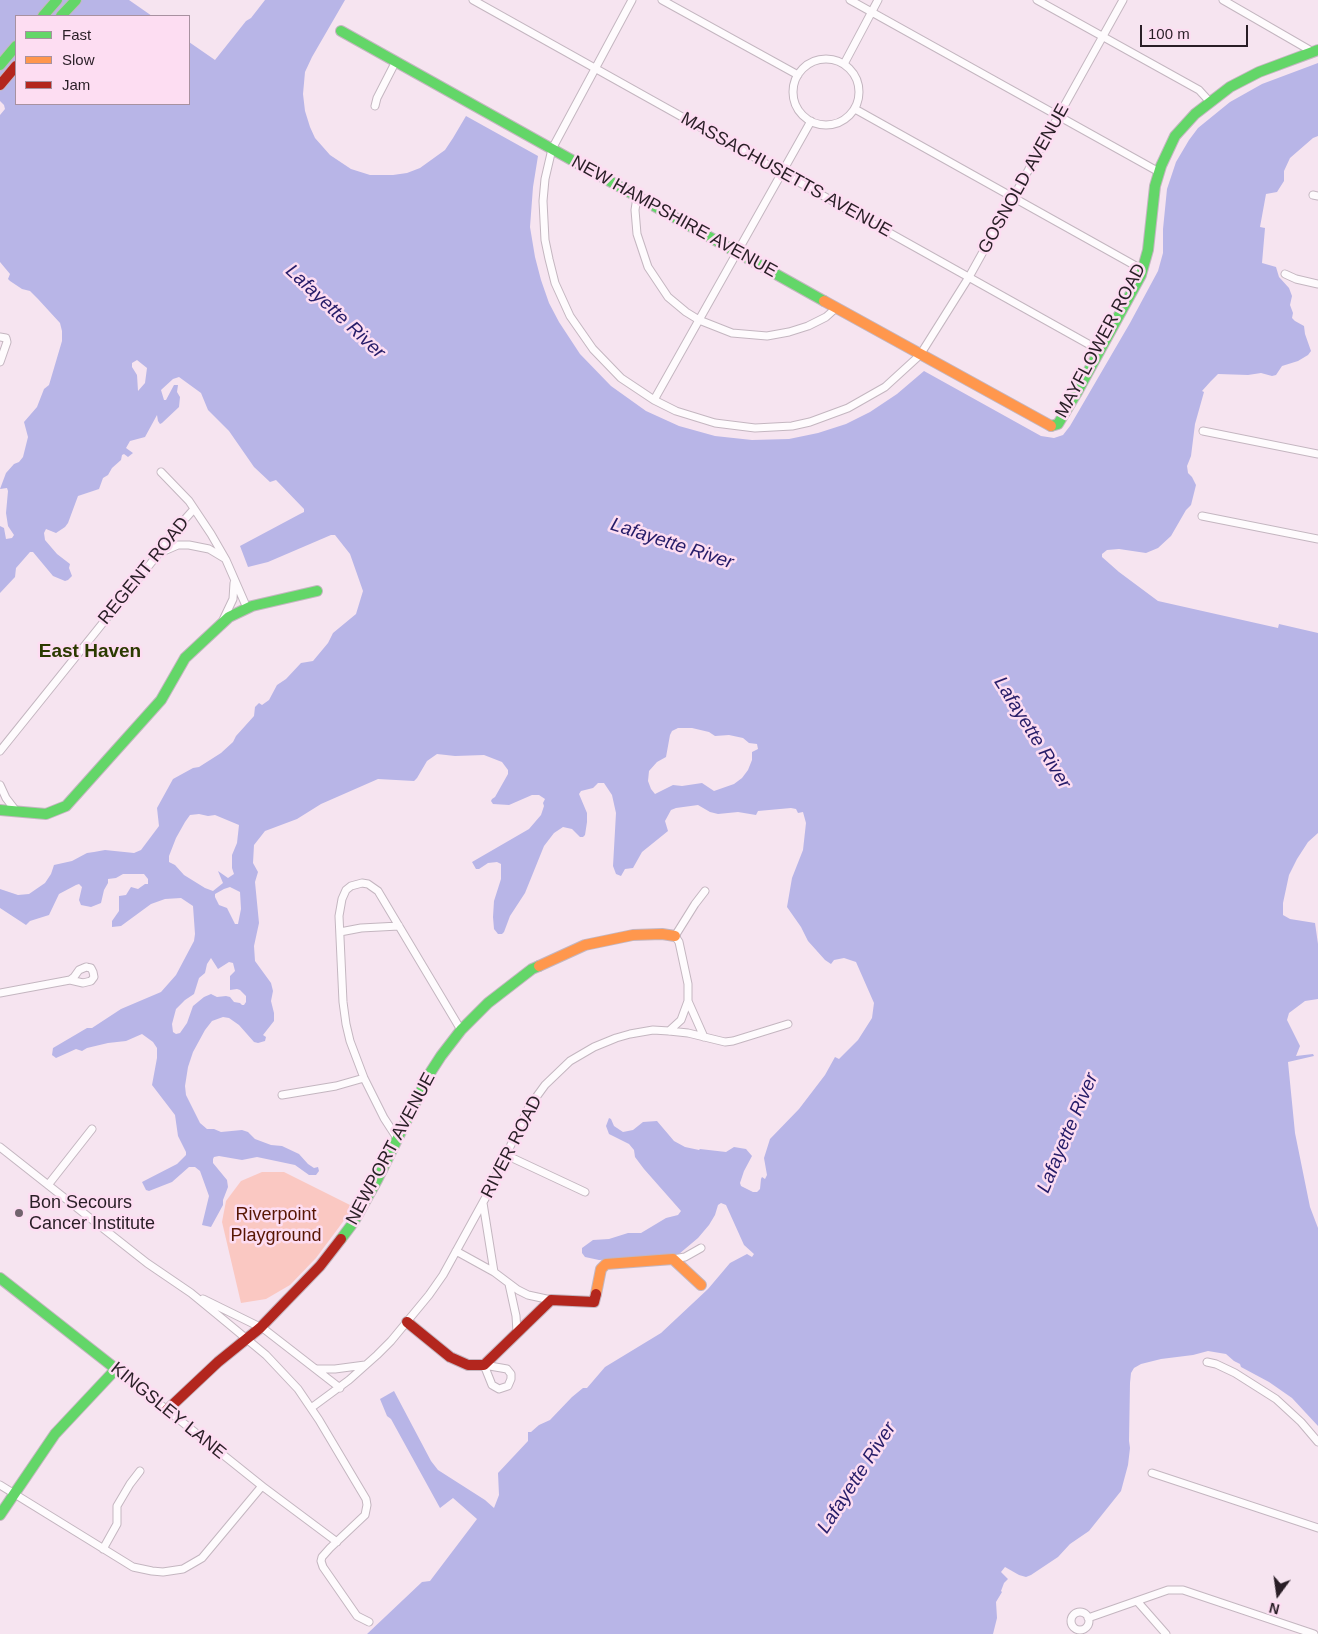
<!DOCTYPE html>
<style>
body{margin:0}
#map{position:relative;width:1318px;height:1634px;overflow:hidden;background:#f6e4f0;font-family:Arial,sans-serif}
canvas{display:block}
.legend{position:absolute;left:15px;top:15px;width:175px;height:90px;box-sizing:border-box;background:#fdddf2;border:1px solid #a891a0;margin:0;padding:6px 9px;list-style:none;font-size:15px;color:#291e26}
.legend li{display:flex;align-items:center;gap:10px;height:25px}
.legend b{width:25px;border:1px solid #a891a0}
.north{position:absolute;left:1253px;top:1569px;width:50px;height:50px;-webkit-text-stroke:4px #fdddf2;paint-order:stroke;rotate:194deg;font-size:14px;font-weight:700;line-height:20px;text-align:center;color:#291e26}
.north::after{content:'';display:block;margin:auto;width:18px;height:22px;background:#291e26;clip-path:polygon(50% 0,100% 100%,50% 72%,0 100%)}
.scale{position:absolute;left:1140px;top:25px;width:108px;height:22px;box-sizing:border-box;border:2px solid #291e26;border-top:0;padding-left:6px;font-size:15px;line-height:18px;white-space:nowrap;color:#291e26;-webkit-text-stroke:4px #fdddf2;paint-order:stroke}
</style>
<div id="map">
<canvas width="1318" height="1634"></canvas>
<ul class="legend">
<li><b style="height:6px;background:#63d668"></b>Fast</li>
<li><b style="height:6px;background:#ff974d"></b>Slow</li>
<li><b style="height:6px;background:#b3261e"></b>Jam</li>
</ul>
<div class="north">N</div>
<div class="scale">100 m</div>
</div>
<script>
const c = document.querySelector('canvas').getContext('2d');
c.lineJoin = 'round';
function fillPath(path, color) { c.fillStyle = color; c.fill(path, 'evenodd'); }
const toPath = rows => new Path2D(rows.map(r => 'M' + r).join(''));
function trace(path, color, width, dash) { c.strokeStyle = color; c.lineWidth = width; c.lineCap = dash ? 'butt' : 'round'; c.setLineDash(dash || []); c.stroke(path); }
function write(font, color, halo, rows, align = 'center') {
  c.font = font + ' Arial,sans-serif'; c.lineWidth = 5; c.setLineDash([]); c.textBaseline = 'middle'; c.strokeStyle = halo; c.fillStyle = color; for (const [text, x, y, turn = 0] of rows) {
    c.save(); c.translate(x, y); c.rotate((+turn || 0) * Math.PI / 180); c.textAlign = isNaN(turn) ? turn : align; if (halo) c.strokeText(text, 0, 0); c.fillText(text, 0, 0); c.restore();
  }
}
fillPath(toPath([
 [262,1172,284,1172,354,1207,316,1258,290,1285,266,1299,241,1303,222,1222,226,1201,241,1181]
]), '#fac8c2');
fillPath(toPath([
 [0,0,129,0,152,16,16,16,16,104,189,104,189,42,215,60,246,21,251,18,265,0,345,0,312,57,305,72,303,94,305,111,310,127,315,138,330,155,351,169,370,175,393,175,407,173,420,168,445,150,453,138,466,116,538,156,533,187,530,227,535,257,541,280,549,303,559,322,580,354,611,386,646,411,679,426,715,436,752,440,789,439,818,433,846,424,870,412,897,394,924,371,1041,436,1054,438,1063,435,1070,426,1130,323,1158,271,1163,253,1163,229,1167,189,1176,162,1189,140,1198,128,1230,102,1262,84,1318,63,1318,136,1313,138,1290,158,1284,171,1284,181,1277,192,1266,194,1260,227,1265,228,1262,263,1276,267,1279,277,1289,288,1292,296,1290,305,1293,313,1292,318,1295,321,1304,326,1305,334,1311,351,1308,355,1298,361,1282,366,1276,375,1272,376,1261,373,1248,375,1218,374,1211,381,1202,391,1204,392,1195,424,1191,456,1187,466,1188,473,1192,477,1196,485,1191,505,1186,510,1171,536,1158,548,1146,553,1119,549,1107,550,1102,554,1102,557,1119,572,1158,601,1278,628,1279,624,1318,633,1318,833,1308,842,1297,859,1289,875,1283,903,1283,915,1290,919,1315,923,1318,944,1318,999,1305,1001,1289,1013,1287,1020,1300,1046,1296,1056,1313,1054,1314,1056,1288,1062,1295,1133,1310,1207,1318,1228,1318,1426,1292,1398,1269,1382,1241,1367,1240,1364,1234,1361,1226,1354,1208,1351,1193,1355,1161,1359,1141,1364,1134,1368,1131,1373,1130,1383,1129,1441,1130,1448,1128,1465,1121,1491,1089,1531,1070,1544,1058,1557,1031,1575,1026,1577,1019,1575,1005,1567,1001,1572,1008,1579,1004,1583,1001,1591,1002,1592,996,1602,997,1618,993,1634,367,1634,422,1582,430,1581,477,1519,453,1498,440,1508,391,1419,387,1416,380,1399,394,1391,431,1461,438,1470,485,1500,494,1508,499,1495,498,1473,528,1441,528,1432,531,1432,539,1425,550,1420,572,1397,583,1388,587,1388,605,1367,661,1333,708,1289,730,1263,747,1254,752,1257,754,1254,744,1245,726,1205,721,1203,718,1205,715,1215,709,1225,698,1238,679,1254,668,1257,599,1260,585,1257,582,1253,582,1248,593,1240,609,1239,628,1233,641,1233,666,1218,678,1215,681,1211,644,1169,635,1157,634,1150,629,1144,609,1134,606,1126,609,1118,611,1119,614,1126,623,1132,633,1130,643,1122,657,1121,674,1141,685,1147,699,1150,700,1149,726,1152,734,1147,746,1149,752,1156,744,1171,740,1183,741,1186,753,1192,757,1192,760,1189,761,1179,762,1177,765,1179,767,1175,764,1158,770,1139,799,1109,825,1075,835,1057,839,1059,858,1040,872,1018,874,1003,856,962,844,958,834,960,831,964,825,960,808,941,801,927,787,907,792,878,803,850,806,823,803,812,798,813,796,809,791,808,758,811,756,815,738,812,718,814,710,812,698,805,676,808,671,810,665,821,668,831,642,852,633,868,625,869,621,876,616,874,613,866,616,813,612,795,604,783,598,783,593,788,581,791,579,794,587,813,587,822,585,835,583,837,580,837,572,829,563,827,554,833,544,846,525,893,510,916,504,932,502,934,498,934,494,929,493,917,494,901,501,879,501,864,497,862,488,863,479,869,476,869,472,862,529,829,541,815,544,806,543,803,545,799,539,795,532,795,509,805,493,804,491,801,492,799,495,797,508,774,508,770,502,762,484,755,455,756,437,754,427,761,417,778,414,781,378,779,321,804,297,819,265,831,254,845,253,863,258,872,255,882,259,923,254,946,255,961,271,983,273,991,271,1001,274,1013,274,1021,263,1035,266,1037,265,1041,258,1043,254,1042,239,1025,229,1018,223,1017,212,1021,205,1030,193,1052,188,1067,185,1086,186,1095,200,1123,207,1129,214,1129,221,1132,242,1130,248,1132,255,1139,271,1145,282,1146,299,1154,308,1164,314,1168,318,1167,319,1171,316,1175,309,1175,295,1165,257,1157,242,1160,219,1156,214,1157,213,1159,213,1163,227,1180,228,1187,223,1200,223,1205,211,1227,202,1225,209,1196,200,1171,195,1167,189,1167,172,1182,149,1191,146,1190,142,1182,177,1164,186,1155,186,1152,178,1136,175,1115,152,1085,157,1058,157,1048,153,1042,142,1034,126,1041,108,1043,87,1048,82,1051,76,1049,56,1058,52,1055,53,1048,87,1028,92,1028,121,1009,161,992,176,975,194,941,195,934,193,906,181,898,165,899,151,904,121,926,112,927,112,921,119,911,119,896,126,895,131,887,138,889,145,884,148,884,148,879,144,874,123,874,116,878,108,879,108,883,104,890,101,903,91,907,81,905,79,900,82,887,79,884,76,885,59,894,49,915,30,921,26,925,0,908,0,889,18,895,29,894,45,883,51,874,54,865,72,861,87,853,94,852,105,850,134,853,141,850,159,826,157,808,173,779,193,768,199,767,221,753,233,742,236,736,254,716,255,707,259,703,262,705,269,700,277,685,286,679,301,663,313,661,328,643,333,633,356,614,363,591,350,554,335,535,331,535,268,562,248,567,240,546,300,514,304,512,304,509,276,480,270,482,254,467,229,431,208,410,201,393,179,377,173,379,161,390,164,400,166,400,174,385,178,385,177,392,180,397,179,407,162,423,160,424,158,421,157,415,145,437,130,441,126,448,133,453,128,457,124,454,122,455,121,460,112,468,108,475,103,478,99,489,78,496,68,523,65,527,56,533,46,529,44,533,45,540,57,554,70,564,69,568,72,576,68,580,65,581,53,576,33,552,30,552,16,568,15,577,0,593,0,526,4,528,6,539,12,538,14,535,8,526,6,513,8,491,7,488,0,489,6,473,14,464,19,462,23,457,28,437,24,422,37,407,44,389,49,385,62,341,62,331,60,323,38,299,30,291,22,289,10,281,8,279,10,274,0,262,0,115,5,109,4,105,0,101],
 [137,360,147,368,145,383,138,391,137,375,132,367,132,363],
 [678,728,692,728,709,732,715,736,729,735,743,738,749,743,757,744,758,749,752,752,752,760,748,770,742,778,734,784,714,791,702,783,682,786,673,785,655,794,651,789,648,781,649,771,657,762,666,757,670,735,672,731],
 [199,814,208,816,215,815,239,825,237,843,232,855,232,868,234,874,228,878,218,871,223,883,213,891,205,888,184,875,175,865,169,862,169,856,176,838,185,822,190,815],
 [230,887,240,892,241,909,238,924,235,924,227,908,219,905,215,897,215,894,224,889],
 [211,958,218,969,229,962,233,963,235,971,230,976,230,990,237,989,240,990,246,996,246,1002,244,1005,242,1005,240,1003,234,1002,230,997,226,996,217,997,211,994,204,997,193,1006,187,1023,180,1033,176,1034,173,1032,172,1024,176,1009,185,1000,194,994,199,978,205,973,207,964]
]), '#b8b5e7');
const street = toPath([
 [473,0,1099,350],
 [632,0,552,149,545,179,543,201,545,240,549,259,555,283,570,316,593,349,621,378,654,400,676,411,715,423,755,428,792,426,810,422,848,408,885,387,920,355,969,277,1123,0],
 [662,0,798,75],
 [850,0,1159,172],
 [1037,0,1199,90,1210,102],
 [1223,0,1313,52],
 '793 92a33 33 0 1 1 66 0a33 33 0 1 1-66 0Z',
 [844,64,878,0],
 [375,106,377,98,396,61],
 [855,109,1143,270],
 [1313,195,1318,196],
 [637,197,635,210,637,234,648,267,668,297,686,312,699,320,732,333,767,336,789,332,808,326,826,317,836,308],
 [1285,274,1296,279,1318,284],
 [0,337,6,338,7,342,0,362],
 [654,400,811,121],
 [1203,431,1318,454],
 [161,472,189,501,211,534,226,560,247,608],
 [1202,516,1318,539],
 [162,552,178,545,189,545,209,549,224,558],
 [223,620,233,599,234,583],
 [0,751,159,553,177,528,194,509],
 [0,785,6,798,16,811],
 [340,932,361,928,399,926],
 [86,967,91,968,93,972,94,977,91,981,83,983,70,980,74,977,79,970,86,967],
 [0,993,70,980],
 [669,1031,681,1020,688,1001],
 [704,1037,688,1001,688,984,679,942,675,936,695,904,705,891],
 [282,1095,336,1086,364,1078],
 [397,1138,384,1118,364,1078,350,1041,346,1024,343,1002,339,916,342,899,346,890,351,886,362,883,368,884,378,891,461,1030],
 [0,1147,147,1263,191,1293,219,1316,266,1355,298,1389,319,1420,366,1499,367,1505,365,1515,330,1548,322,1557,321,1561,323,1567,357,1616,369,1622],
 [506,1155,585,1192],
 [48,1185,92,1129],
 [483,1203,494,1272,518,1290,528,1295,551,1300],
 [456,1251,494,1272],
 [673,1259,685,1257,701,1248],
 [509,1284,516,1316,517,1332],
 [203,1299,264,1329,340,1388],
 [1207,1362,1216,1364,1235,1373,1276,1399,1301,1422,1318,1442],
 [484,1365,507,1369,511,1374,511,1379,508,1386,499,1389,492,1385,484,1365],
 [116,1369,262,1486,337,1542],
 [317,1369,335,1369,365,1365],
 [311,1408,349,1380,377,1355,391,1341,429,1295,443,1275,487,1195,529,1107,545,1085,570,1061,594,1047,616,1038,630,1034,653,1030,669,1031,688,1033,725,1042,733,1041,788,1024],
 [1152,1473,1318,1528],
 [0,1485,133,1567,152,1571,163,1572,183,1569,202,1558,262,1486],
 [103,1549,117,1524,117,1506,130,1484,140,1471],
 [1137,1601,1166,1634],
 '1071 1621a9 9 0 1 1 18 0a9 9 0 1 1-18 0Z',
 [1088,1618,1168,1590,1183,1590,1314,1634]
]);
const fast = toPath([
 [43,16,57,0],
 [61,16,76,0],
 [341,31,824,301],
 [0,65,16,46],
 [1051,426,1058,424,1076,394,1141,275,1148,250,1155,186,1161,166,1175,136,1195,114,1230,87,1259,72,1318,50],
 [0,810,46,814,66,806,161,700,185,658,229,617,252,606,317,591],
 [341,1239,353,1223,377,1180,430,1073,441,1056,461,1030,488,1003,532,969,539,966],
 [0,1278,116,1369,55,1434,0,1515]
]);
const slow = toPath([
 [824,301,1051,426],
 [539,966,585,945,633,935,662,934,675,936],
 [596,1294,601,1269,606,1264,673,1259,701,1285]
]);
const jam = toPath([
 [0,85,16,66],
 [407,1322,450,1357,468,1365,484,1365,551,1300,594,1302,596,1294],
 [167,1410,218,1362,260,1328,320,1266,341,1239]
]);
trace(street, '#c4b6c0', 9);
trace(fast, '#c4b6c0', 12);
trace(slow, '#c4b6c0', 12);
trace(jam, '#c4b6c0', 12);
trace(street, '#fefbfd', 7);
trace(fast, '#63d668', 10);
trace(slow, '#ff974d', 10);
trace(jam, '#b3261e', 10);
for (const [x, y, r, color] of [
 [19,1213,5,"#71636d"]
]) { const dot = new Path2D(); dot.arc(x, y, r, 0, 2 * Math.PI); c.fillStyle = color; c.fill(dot); trace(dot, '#fdddf2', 2); }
write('18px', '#291e26', '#fdddf2', [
 ["MASSACHUSETTS AVENUE",786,175,29],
 ["GOSNOLD AVENUE",1024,179,-61],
 ["NEW HAMPSHIRE AVENUE",674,217,29],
 ["MAYFLOWER ROAD",1101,341,-62],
 ["REGENT ROAD",144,571,-51],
 ["RIVER ROAD",512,1147,-63],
 ["NEWPORT AVENUE",391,1149,-62],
 ["KINGSLEY LANE",168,1411,39]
]);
write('18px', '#291e26', '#fdddf2', [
 ["Bon Secours",29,1203],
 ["Cancer Institute",29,1224]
], 'left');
write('18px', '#581603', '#fdddf2', [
 ["Riverpoint",276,1215],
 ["Playground",276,1236]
]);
write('italic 19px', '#261c68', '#fdddf2', [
 ["Lafayette River",335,312,43],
 ["Lafayette River",672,544,18],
 ["Lafayette River",1032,733,58],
 ["Lafayette River",1068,1133,-67],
 ["Lafayette River",857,1478,-57]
]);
write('bold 19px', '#2c3900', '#fdddf2', [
 ["East Haven",90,652]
]);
</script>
